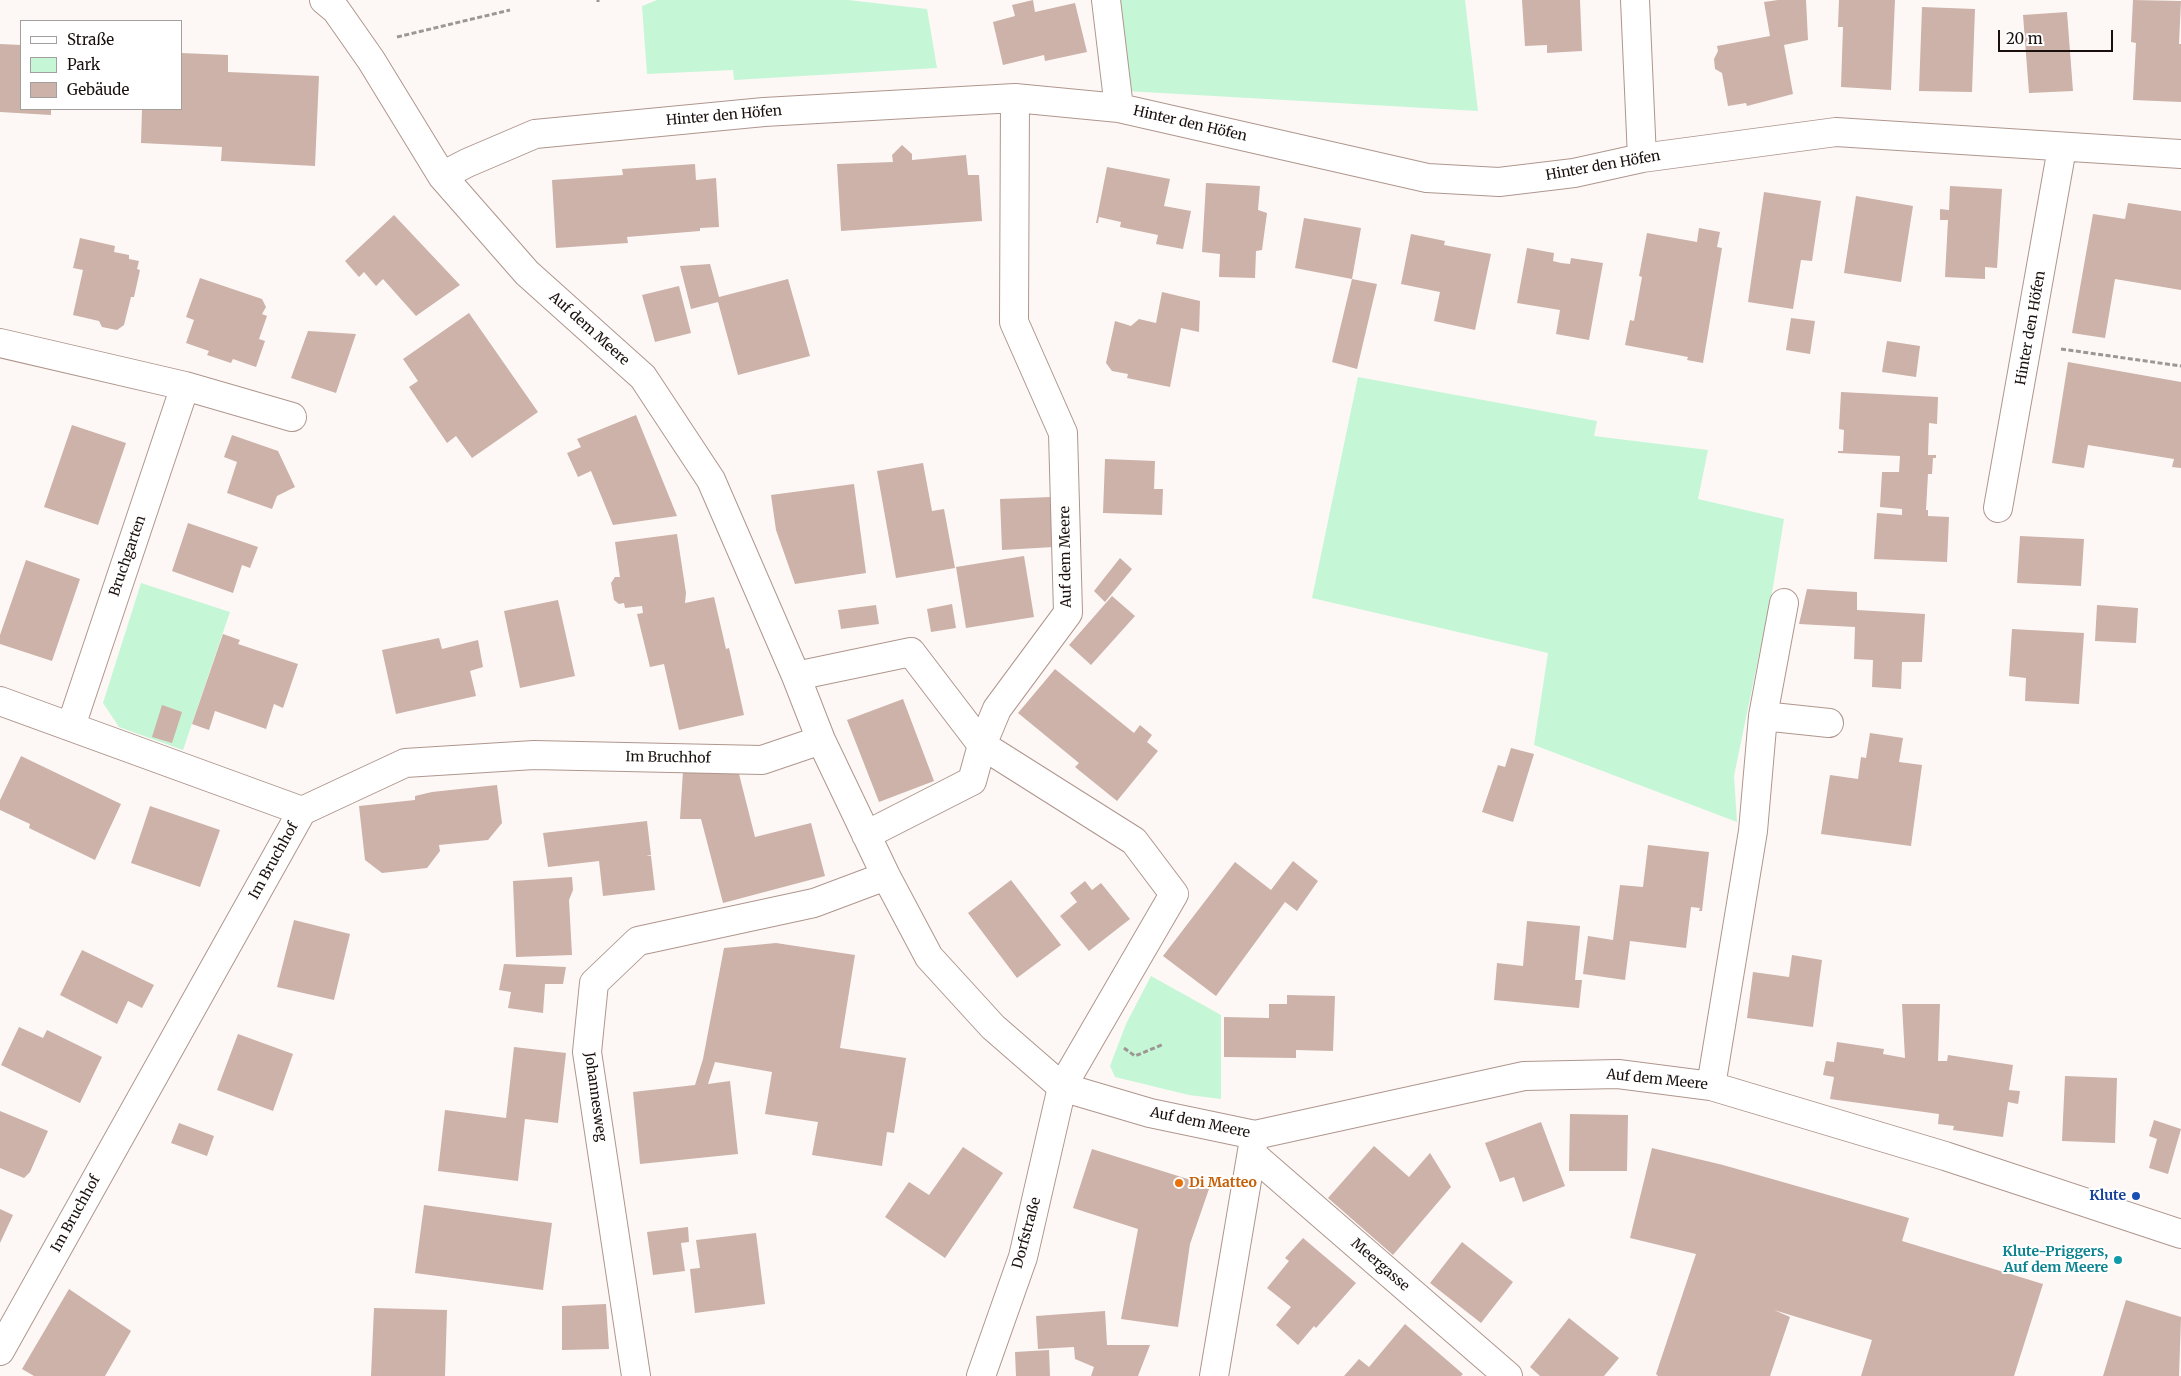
<!DOCTYPE html>
<meta charset="utf-8">
<style>
body{margin:0}
#map{position:relative;width:2181px;height:1376px;overflow:hidden;background:#fdf8f6;font-family:Merriweather,serif}
canvas{display:block}
.legend{position:absolute;left:20px;top:20px;width:162px;height:90px;box-sizing:border-box;background:#fff;border:1px solid #a39f9e;margin:0;padding:6px 9px;list-style:none;font-size:15px;color:#19100d}
.legend li{display:flex;align-items:center;gap:10px;height:25px}
.legend b{width:25px;border:1px solid #a39f9e}
.scale{position:absolute;left:1998px;top:30px;width:115px;height:22px;box-sizing:border-box;border:2px solid #19100d;border-top:0;padding-left:6px;font-size:15px;line-height:18px;white-space:nowrap;color:#19100d;-webkit-text-stroke:4px #fff;paint-order:stroke}
</style>
<div id="map">
<canvas width="2181" height="1376"></canvas>
<ul class="legend">
<li><b style="height:6px;background:#fff"></b>Straße</li>
<li><b style="height:14px;background:#c5f6d6"></b>Park</li>
<li><b style="height:14px;background:#ccb2a8"></b>Gebäude</li>
</ul>
<div class="scale">20 m</div>
</div>
<script>
const c = document.querySelector('canvas').getContext('2d');
c.lineJoin = 'round';
function fillPath(path, color) { c.fillStyle = color; c.fill(path, 'evenodd'); }
const toPath = rows => new Path2D(rows.map(r => 'M' + r).join(''));
function trace(path, color, width, dash) { c.strokeStyle = color; c.lineWidth = width; c.lineCap = dash ? 'butt' : 'round'; c.setLineDash(dash || []); c.stroke(path); }
function write(font, color, halo, rows, align = 'center') {
  c.font = font + ' Merriweather,serif'; c.lineWidth = 4; c.setLineDash([]); c.textBaseline = 'middle'; c.strokeStyle = halo; c.fillStyle = color; for (const [text, x, y, turn = 0] of rows) {
    c.save(); c.translate(x, y); c.rotate((+turn || 0) * Math.PI / 180); c.textAlign = isNaN(turn) ? turn : align; if (halo) c.strokeText(text, 0, 0); c.fillText(text, 0, 0); c.restore();
  }
}
fillPath(toPath([
 [657,0,848,0,927,9,937,68,734,80,733,70,647,74,642,6],
 [1114,0,1465,0,1478,111,1126,91],
 [1358,377,1597,421,1594,436,1708,450,1698,499,1784,519,1773,587,1734,776,1737,822,1534,745,1548,653,1312,598],
 [141,583,230,612,183,750,119,727,103,703],
 [1151,976,1221,1015,1221,1099,1189,1095,1115,1077,1110,1066,1126,1024]
]), '#c5f6d6');
fillPath(toPath([
 [1033,0,1035,12,1075,3,1087,52,1045,61,1044,55,1003,65,993,22,1015,16,1012,5],
 [1522,0,1580,0,1582,51,1547,53,1547,45,1525,46],
 [1778,0,1806,0,1808,40,1784,45,1793,94,1747,106,1746,103,1728,106,1722,73,1715,69,1714,59,1718,51,1717,46,1770,36,1764,2],
 [1839,0,1895,0,1891,90,1841,87,1843,27,1838,27],
 [2133,0,2181,1,2179,44,2181,44,2181,102,2133,100,2136,43,2131,42],
 [1922,7,1975,9,1972,92,1919,91],
 [2067,12,2073,91,2029,93,2023,15],
 [0,44,21,45,21,109,51,109,51,115,0,112],
 [181,53,228,55,228,72,319,76,315,166,221,161,222,147,141,143,142,109,181,109],
 [902,145,912,154,912,160,966,155,968,175,979,175,982,221,841,231,837,164,893,162,892,155],
 [695,164,696,180,716,178,719,227,700,228,700,231,627,237,628,243,556,248,552,180,623,175,622,169],
 [1107,167,1170,179,1164,206,1191,211,1183,249,1156,244,1158,235,1120,227,1121,222,1099,217,1098,223,1096,223],
 [1206,183,1260,186,1258,210,1267,213,1262,250,1256,251,1255,278,1219,277,1220,254,1202,252],
 [1950,186,2002,189,1997,268,1985,267,1985,279,1945,277,1948,220,1940,220,1940,209,1949,210],
 [1764,192,1821,201,1812,261,1801,260,1793,309,1748,302],
 [1856,196,1913,206,1901,282,1844,273],
 [2128,203,2181,211,2181,290,2115,279,2105,338,2072,333,2093,214,2125,219],
 [394,215,460,285,416,316,383,279,376,286,364,272,359,277,345,261],
 [1304,218,1361,228,1352,279,1295,268],
 [1699,228,1720,232,1717,247,1722,248,1703,363,1687,360,1688,357,1625,345,1630,320,1634,321,1642,277,1639,276,1647,233,1697,242],
 [1411,234,1445,241,1444,245,1491,254,1475,330,1434,321,1440,292,1401,284],
 [80,238,115,246,114,252,129,255,129,259,139,261,137,269,140,270,134,297,131,297,124,325,117,330,102,327,99,321,73,315,83,270,73,268],
 [1527,248,1554,253,1553,261,1561,263,1570,264,1571,258,1603,263,1589,340,1556,334,1560,310,1517,303],
 [710,264,719,297,788,279,810,356,738,375,718,302,691,309,680,266],
 [200,278,262,299,266,307,262,314,267,316,259,339,265,341,256,367,233,359,231,363,207,355,209,351,186,343,194,320,186,317],
 [1352,279,1377,284,1357,369,1332,362],
 [679,286,691,333,655,342,642,295],
 [1162,292,1200,301,1199,332,1181,328,1170,387,1127,378,1128,374,1112,371,1106,363,1115,321,1131,326,1139,319,1156,323],
 [469,313,538,412,472,458,456,436,447,443,409,387,418,381,403,359],
 [1791,318,1815,321,1810,354,1786,350],
 [308,331,356,334,336,393,291,378],
 [1887,341,1920,346,1916,377,1882,372],
 [2068,362,2181,382,2181,468,2172,467,2174,459,2088,445,2084,468,2052,463],
 [1841,392,1938,397,1937,424,1929,423,1928,455,1936,455,1936,458,1933,458,1932,474,1928,474,1926,510,1928,510,1928,516,1949,517,1947,562,1874,559,1877,513,1902,515,1902,509,1880,507,1882,472,1899,472,1900,456,1838,453,1838,451,1843,451,1844,430,1839,429],
 [636,415,677,516,613,525,591,471,578,477,567,453,581,447,577,439],
 [72,425,126,443,98,525,44,507],
 [232,435,278,451,295,487,277,496,272,509,227,493,237,462,224,457],
 [1105,459,1155,461,1154,489,1163,489,1162,515,1103,513],
 [923,463,932,511,944,509,955,568,896,578,877,471],
 [854,484,866,573,795,584,776,530,771,495],
 [1051,497,1054,547,1002,550,1000,499],
 [188,523,258,547,250,568,242,565,233,593,172,571],
 [677,534,686,593,685,603,714,597,726,649,729,648,744,715,679,730,664,664,650,667,637,614,643,613,642,606,625,608,624,603,619,604,614,600,611,583,615,577,620,577,615,542],
 [2020,536,2084,539,2081,586,2017,583],
 [1024,556,1034,617,966,628,956,567],
 [1120,558,1132,569,1105,602,1094,591],
 [26,560,80,579,52,661,0,644,0,635],
 [1807,589,1857,592,1857,610,1925,614,1922,662,1902,662,1901,689,1872,687,1873,660,1854,659,1855,627,1799,624],
 [1112,596,1135,616,1091,665,1069,645],
 [558,600,575,676,520,688,504,611],
 [952,604,956,628,931,632,927,609],
 [876,605,879,624,841,629,838,610],
 [2097,605,2138,608,2136,643,2095,641],
 [2012,629,2084,633,2079,704,2025,701,2026,678,2009,676],
 [223,634,240,640,238,644,298,664,283,708,274,704,266,729,215,711,209,730,192,724],
 [439,638,442,649,478,640,483,667,470,671,476,696,396,714,382,650],
 [1055,669,1134,733,1140,725,1152,735,1147,742,1158,751,1117,801,1075,767,1079,763,1018,713],
 [903,699,934,781,879,802,847,720],
 [162,705,182,712,172,743,152,737],
 [1870,733,1903,738,1899,762,1922,765,1911,846,1821,834,1830,775,1858,779,1861,757,1866,758],
 [1511,748,1534,754,1513,822,1482,812,1498,765,1505,767],
 [21,756,121,804,95,860,29,828,30,824,0,810,0,800],
 [683,771,739,774,755,837,811,823,825,876,723,903,701,819,680,819],
 [497,785,502,823,488,840,439,845,440,851,427,868,382,873,365,860,359,806,415,800,415,796,432,792],
 [150,806,220,830,200,887,131,863],
 [647,821,651,855,646,856,651,856,655,890,603,896,599,861,548,867,543,833],
 [1648,845,1709,852,1702,911,1699,911,1700,908,1691,907,1686,948,1630,941,1625,980,1583,974,1588,936,1613,940,1620,885,1643,887],
 [1293,861,1318,881,1297,911,1285,902,1216,996,1163,956,1235,862,1271,890],
 [572,877,573,890,569,900,572,955,516,957,513,881],
 [1011,880,1061,945,1017,978,968,913],
 [1085,881,1092,890,1101,883,1130,919,1089,951,1060,916,1077,902,1070,893],
 [294,920,350,934,334,1000,277,987],
 [1527,921,1580,926,1575,980,1582,980,1579,1008,1494,1000,1497,963,1523,966],
 [776,943,855,955,840,1048,906,1058,894,1133,887,1132,882,1166,812,1155,818,1122,765,1114,772,1072,715,1062,708,1084,730,1081,738,1154,640,1164,633,1092,695,1085,703,1059,724,948],
 [82,950,154,985,142,1008,128,1001,117,1024,60,995],
 [1792,955,1822,960,1813,1027,1747,1018,1753,972,1789,977],
 [504,964,566,967,563,984,545,984,543,1013,508,1008,511,992,499,990],
 [1287,995,1335,996,1333,1051,1296,1050,1296,1058,1224,1057,1224,1017,1269,1018,1269,1004,1287,1004],
 [1902,1004,1940,1004,1938,1061,1947,1061,1948,1055,2013,1065,2009,1090,2020,1091,2018,1104,2008,1102,2003,1137,1953,1130,1954,1126,1938,1124,1939,1114,1830,1099,1834,1077,1823,1075,1826,1061,1834,1062,1837,1042,1884,1049,1883,1054,1905,1058],
 [19,1027,43,1038,47,1030,102,1057,80,1103,1,1065],
 [238,1034,293,1054,273,1111,217,1090],
 [514,1047,566,1053,558,1123,525,1119,518,1181,438,1171,445,1110,506,1118],
 [2065,1076,2117,1078,2115,1143,2062,1141],
 [0,1111,48,1131,30,1172,24,1178,0,1168],
 [1570,1114,1628,1115,1627,1171,1569,1171],
 [2154,1120,2181,1129,2168,1174,2149,1168,2157,1139,2149,1136],
 [1541,1122,1565,1186,1523,1202,1514,1177,1500,1182,1485,1143],
 [179,1123,214,1136,207,1156,171,1143],
 [1374,1146,1409,1177,1430,1153,1451,1187,1393,1255,1328,1198],
 [963,1147,1003,1173,945,1258,885,1217,909,1182,929,1195],
 [1652,1148,1723,1165,1909,1218,1902,1241,2043,1284,2014,1376,1861,1376,1872,1340,1774,1310,1790,1317,1770,1376,1658,1376,1656,1374,1696,1254,1630,1238],
 [1092,1149,1210,1186,1190,1244,1178,1327,1121,1319,1138,1229,1073,1208],
 [424,1205,552,1223,543,1290,415,1273],
 [0,1209,13,1215,0,1243],
 [688,1227,689,1242,681,1243,685,1271,653,1275,647,1232],
 [756,1233,765,1304,695,1313,690,1269,700,1268,696,1240],
 [1303,1238,1356,1283,1316,1328,1314,1326,1298,1345,1276,1325,1291,1307,1267,1288,1289,1261,1285,1258],
 [1462,1242,1513,1282,1481,1323,1430,1283],
 [69,1289,131,1331,105,1376,34,1376,22,1369],
 [2126,1300,2181,1317,2179,1376,2103,1376],
 [606,1304,609,1349,562,1350,562,1306],
 [374,1308,447,1310,445,1376,371,1376],
 [1105,1311,1107,1345,1150,1345,1138,1376,1091,1376,1094,1367,1075,1359,1074,1347,1038,1349,1036,1316],
 [1569,1318,1619,1358,1604,1376,1540,1376,1530,1367],
 [1405,1324,1463,1374,1461,1376,1344,1376,1359,1359,1369,1367],
 [1049,1350,1050,1376,1016,1376,1015,1352]
]), '#ccb2a8');
const minor = toPath([
 [324,0,336,10,371,60,442,176,527,273,643,377,711,480,796,676,821,740,886,876,929,957,993,1027,1062,1087,1150,1113,1255,1135,1524,1076,1618,1074,1711,1086,1945,1156,2181,1234],
 [1106,0,1119,108],
 [1635,0,1642,158],
 [442,176,467,163,535,134,764,112,1015,98,1119,108,1427,178,1499,182,1574,173,1642,158,1836,132,2181,154],
 [0,343,185,386,292,417],
 [1998,508,2062,148],
 [796,676,911,652,982,745,1134,841,1174,894,1062,1087,1023,1257,981,1376],
 [0,701,302,811],
 [1763,716,1829,723],
 [71,726,185,386],
 [866,835,972,781,982,745,997,709,1068,613,1063,433,1014,322,1015,98],
 [1711,1086,1753,831,1763,716,1784,603],
 [1252,1154,1508,1376],
 [0,1351,302,811,405,763,534,755,762,760,821,740],
 [636,1376,587,1052,594,983,638,941,814,903,886,876],
 [1214,1376,1254,1139]
]);
trace(minor, '#af968d', 30);
trace(toPath([
 [598,0,598,2],
 [397,37,510,10],
 [2061,349,2181,366],
 [1124,1048,1135,1056,1164,1044]
]), '#9d9693', 3, [5, 2.5]);
trace(minor, '#fff', 28);
for (const [x, y, r, color] of [
 [1179,1183,5,"#e8710a"],
 [2136,1196,5,"#1a4fb4"],
 [2118,1260,5,"#0f9aa8"]
]) { const dot = new Path2D(); dot.arc(x, y, r, 0, 2 * Math.PI); c.fillStyle = color; c.fill(dot); trace(dot, '#fff', 2); }
write('14px', '#19100d', '#fff', [
 ["Hinter den Höfen",724,116,-5],
 ["Hinter den Höfen",1190,124,13],
 ["Hinter den Höfen",1603,166,-10],
 ["Hinter den Höfen",2031,328,-80],
 ["Auf dem Meere",589,329,42],
 ["Bruchgarten",128,556,-71],
 ["Auf dem Meere",1066,557,-91],
 ["Im Bruchhof",668,758,1],
 ["Im Bruchhof",274,861,-61],
 ["Auf dem Meere",1657,1080,6],
 ["Johannesweg",595,1097,82],
 ["Auf dem Meere",1200,1123,12],
 ["Im Bruchhof",76,1214,-61],
 ["Dorfstraße",1027,1233,-75],
 ["Meergasse",1380,1265,41]
]);
write('bold 14px', '#c56008', '#fff', [
 ["Di Matteo",1189,1183]
], 'left');
write('bold 14px', '#164399', '#fff', [
 ["Klute",2126,1196]
], 'right');
write('bold 14px', '#0d838f', '#fff', [
 ["Klute-Priggers,",2108,1252],
 ["Auf dem Meere",2108,1268]
], 'right');
</script>
